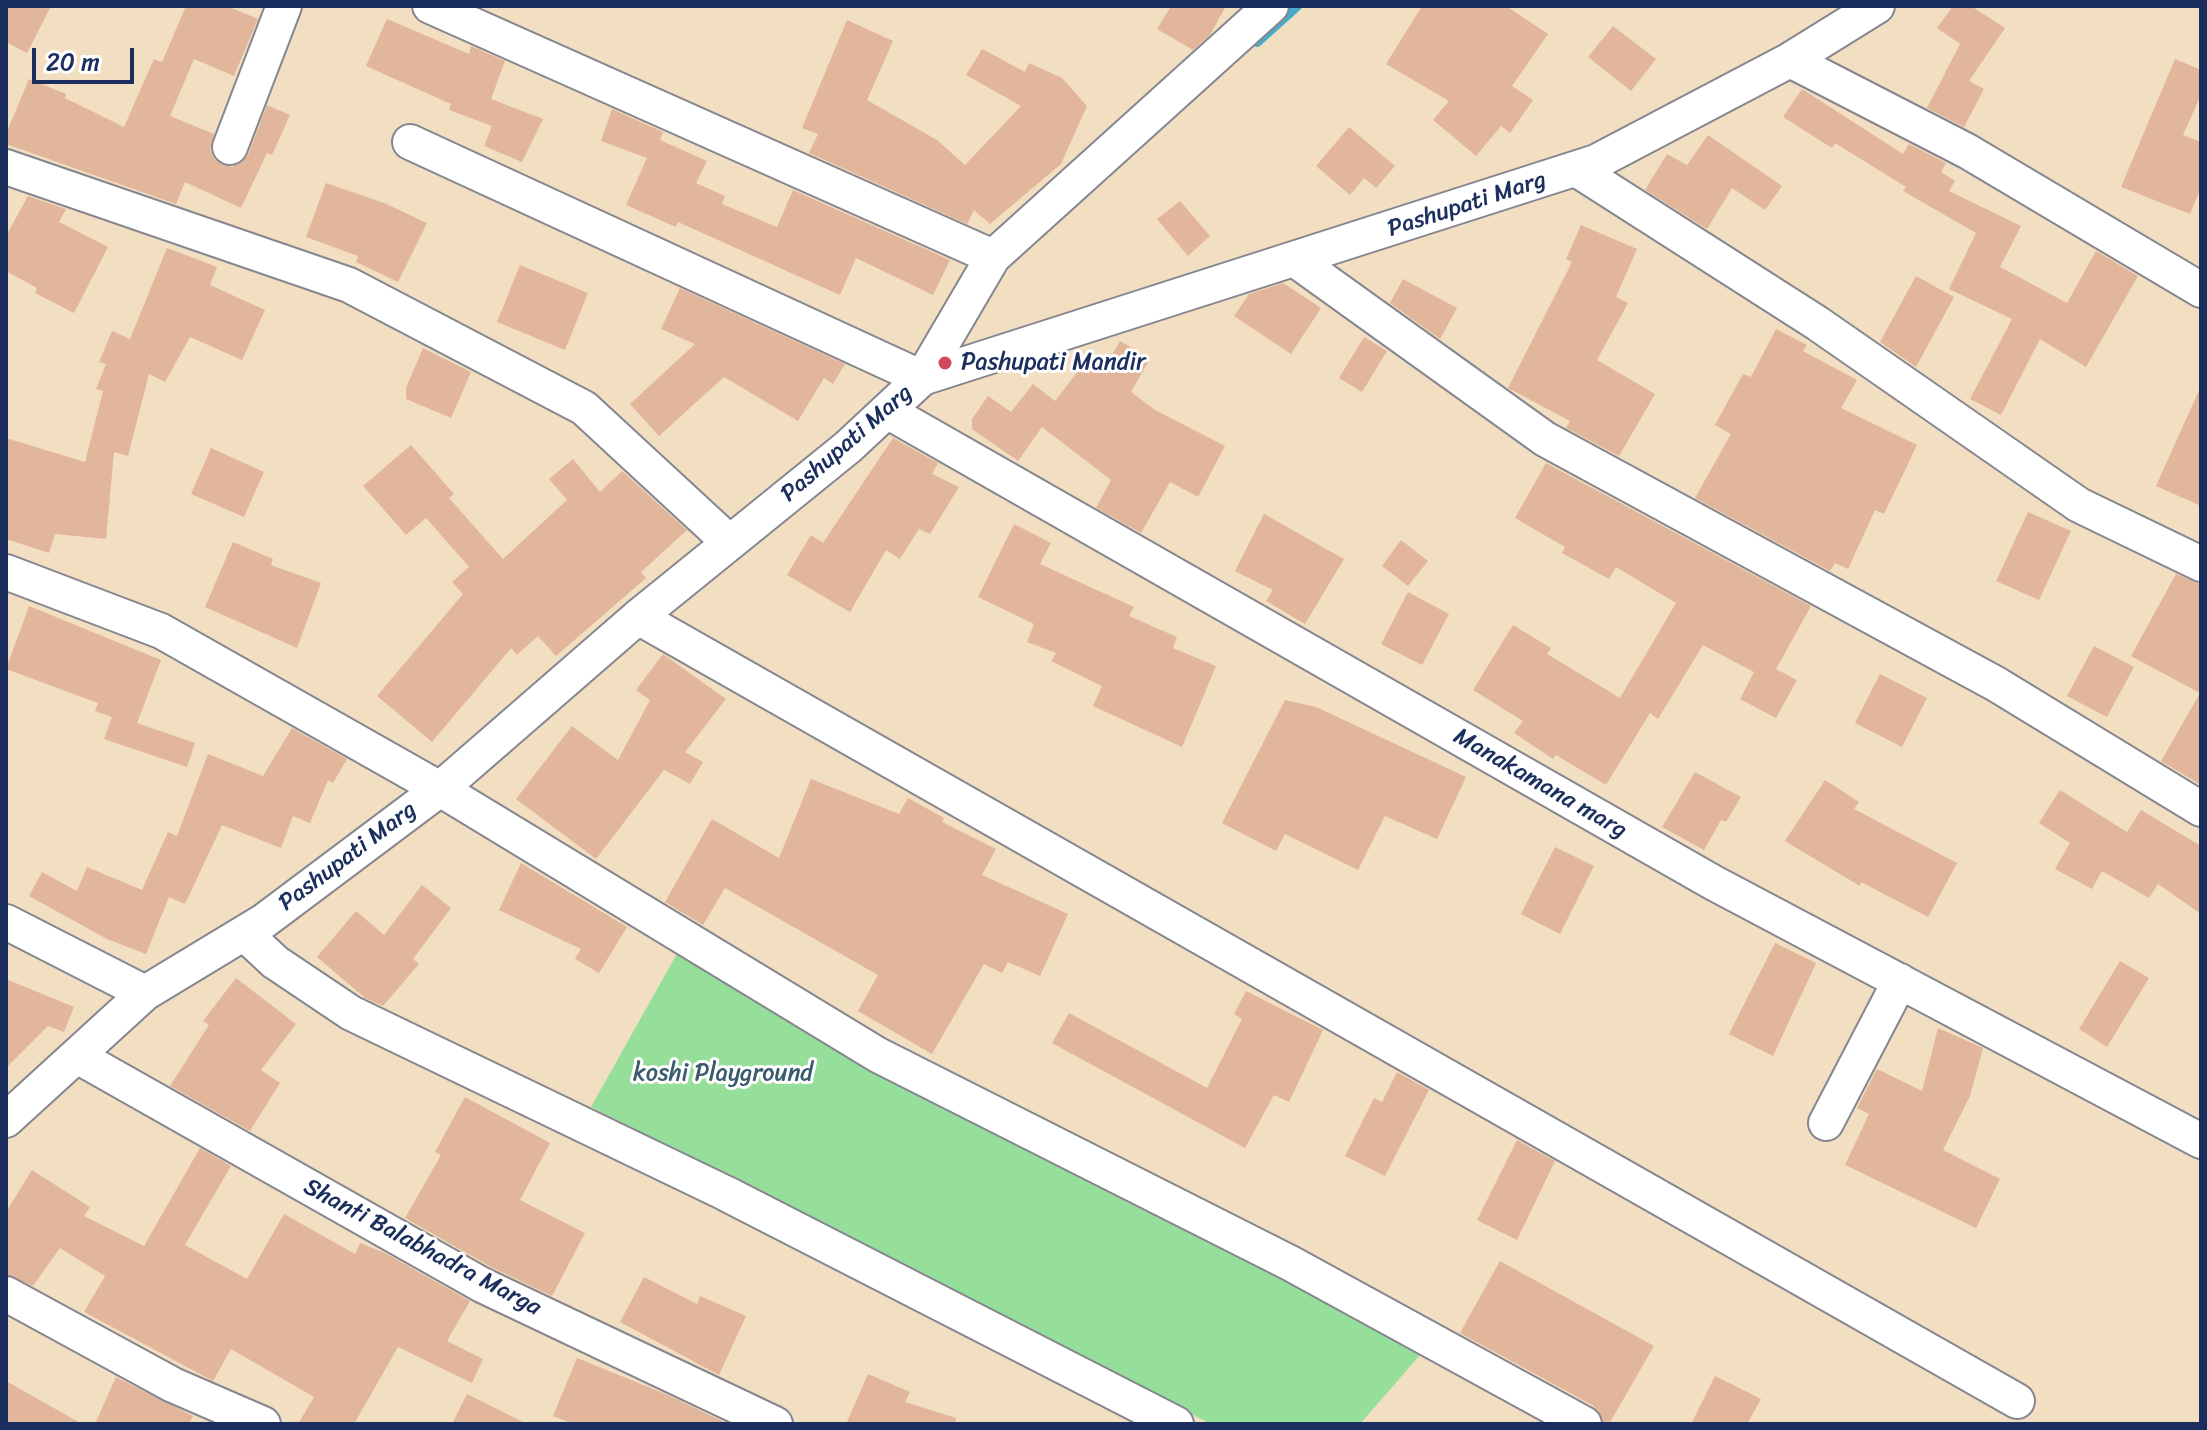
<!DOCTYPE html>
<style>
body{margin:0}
#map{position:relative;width:2207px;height:1430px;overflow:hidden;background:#f2dec1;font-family:Sriracha,sans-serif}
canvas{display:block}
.frame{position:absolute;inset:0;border:8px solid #1b2f5e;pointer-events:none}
.scale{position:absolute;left:32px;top:48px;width:102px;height:36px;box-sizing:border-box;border:4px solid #1b2f5e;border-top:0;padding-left:10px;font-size:24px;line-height:28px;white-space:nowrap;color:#1b2f5e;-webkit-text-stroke:6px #fff;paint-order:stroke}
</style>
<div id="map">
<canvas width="2207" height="1430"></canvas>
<div class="frame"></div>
<div class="scale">20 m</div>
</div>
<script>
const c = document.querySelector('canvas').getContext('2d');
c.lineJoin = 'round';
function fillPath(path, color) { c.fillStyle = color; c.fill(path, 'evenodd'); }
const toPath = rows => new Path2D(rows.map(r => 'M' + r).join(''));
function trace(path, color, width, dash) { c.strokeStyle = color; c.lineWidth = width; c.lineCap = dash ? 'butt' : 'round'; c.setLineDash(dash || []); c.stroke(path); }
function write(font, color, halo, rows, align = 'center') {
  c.font = font + ' Sriracha,sans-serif'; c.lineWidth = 6; c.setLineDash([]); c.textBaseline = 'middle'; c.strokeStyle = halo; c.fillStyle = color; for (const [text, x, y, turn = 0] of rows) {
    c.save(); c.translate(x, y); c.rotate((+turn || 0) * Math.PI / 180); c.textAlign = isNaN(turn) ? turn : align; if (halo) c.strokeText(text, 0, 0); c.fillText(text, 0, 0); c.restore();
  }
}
fillPath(toPath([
 [679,950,1427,1347,1360,1424,1211,1424,591,1107]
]), '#96df9a');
trace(toPath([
 [1257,42,1297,6]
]), '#4aaac9', 10);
fillPath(toPath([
 [6,6,51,6,27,53,6,42],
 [186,6,227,6,258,19,234,76,194,59,170,116,214,134,210,149,214,159,232,167,248,155,267,105,290,115,272,155,267,153,241,208,185,182,176,204,6,144,6,134,29,79,66,94,65,98,124,127,154,59,162,62],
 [1171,6,1226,6,1210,35,1193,50,1157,29],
 [1422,6,1506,6,1548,34,1512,86,1533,100,1510,133,1501,126,1476,156,1433,120,1449,101,1386,64],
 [1953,6,1971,6,2005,28,1969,81,1984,89,1964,127,1927,108,1960,44,1937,28],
 [387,19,469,54,471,46,505,61,491,99,543,119,522,162,484,146,492,126,449,110,451,104,366,66],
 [847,20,893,41,867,100,937,140,965,165,1021,106,966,75,982,49,1025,72,1029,63,1062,78,1087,106,1061,164,990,224,974,210,967,224,809,153,818,134,802,128],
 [1613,26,1656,59,1631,91,1588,57],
 [2175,59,2201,70,2201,95,2183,135,2201,142,2201,188,2190,214,2121,187],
 [1802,89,1903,154,1909,144,1946,163,1941,172,1955,181,1949,191,2021,226,2000,267,2067,303,2096,251,2138,276,2086,367,2040,339,2001,415,1970,399,2012,319,1949,289,1976,233,1903,191,1906,187,1835,143,1832,148,1783,117],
 [612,109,663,132,660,140,707,161,696,183,725,196,722,204,777,227,793,190,950,260,933,295,856,258,840,295,678,222,676,227,626,205,647,158,601,141],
 [1349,127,1395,166,1376,188,1364,178,1350,195,1316,166],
 [1708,135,1782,186,1765,210,1732,188,1707,229,1645,190,1667,154,1687,165],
 [326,183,384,203,427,223,398,282,356,262,358,256,306,237],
 [28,196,66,209,59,222,108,247,74,313,35,293,37,288,6,271,6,236],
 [1180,201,1210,236,1188,256,1157,219],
 [1581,225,1637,249,1616,297,1628,303,1597,360,1655,394,1619,456,1566,428,1570,421,1508,388,1572,262,1566,259],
 [167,248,217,267,210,285,265,310,242,360,190,337,165,382,149,374,128,456,114,452,106,539,55,534,49,553,6,539,6,438,85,462,103,391,96,389,106,364,99,362,112,331,130,339],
 [520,265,588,293,565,350,497,322],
 [1916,276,1954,297,1916,367,1880,342],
 [1403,279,1457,308,1440,339,1390,303],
 [1283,283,1321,308,1291,354,1234,316,1249,294],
 [680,288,845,364,833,384,824,378,798,421,724,377,659,436,630,404,695,344,661,329],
 [1776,329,1807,345,1803,351,1857,380,1841,408,1917,445,1884,514,1875,510,1848,569,1835,563,1830,571,1695,498,1731,434,1715,425,1743,374,1751,377],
 [1364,337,1387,351,1362,392,1339,378],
 [1120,341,1150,359,1131,392,1155,410,1225,446,1198,497,1170,482,1141,533,1096,508,1111,480,1042,427,1018,461,972,429,972,419,988,396,1011,412,1033,384,1055,401,1088,358,1103,370],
 [423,348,471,372,451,418,406,399,406,388],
 [2201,386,2201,506,2156,486],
 [893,438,938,463,932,474,959,487,930,534,919,529,900,559,886,550,850,612,787,575,811,535,823,543],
 [411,445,454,494,449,498,503,559,567,500,549,479,573,459,600,492,622,471,687,530,641,572,646,578,556,656,538,636,517,655,511,648,432,742,377,696,463,594,452,582,469,567,426,518,406,535,363,486],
 [211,448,264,472,244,517,191,494],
 [1546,463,1811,606,1776,669,1797,680,1776,718,1740,699,1754,672,1703,645,1658,719,1650,713,1606,785,1556,755,1553,759,1514,733,1523,721,1473,690,1513,625,1551,648,1547,654,1620,698,1676,603,1616,567,1609,579,1562,553,1565,547,1515,518],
 [2028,512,2071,531,2039,600,1996,581],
 [1264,514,1344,559,1305,624,1266,601,1273,590,1235,571],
 [1014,524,1051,543,1040,564,1134,607,1129,616,1177,637,1173,648,1216,666,1182,747,1093,706,1102,686,1051,661,1056,653,1027,642,1034,624,978,597],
 [1401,540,1428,561,1408,586,1382,566],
 [233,542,273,559,271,565,321,583,297,648,205,607],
 [2176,574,2201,584,2201,785,2161,761,2200,693,2131,656],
 [1408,592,1449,614,1422,665,1381,644],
 [29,606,161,660,137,723,195,743,187,767,104,739,112,717,95,711,98,703,6,669],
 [2094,646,2134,667,2107,717,2067,696],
 [663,654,726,699,685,752,703,762,690,784,664,770,596,859,516,799,572,726,618,760,650,700,636,690],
 [1880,674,1927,698,1902,747,1855,723],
 [1285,700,1316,707,1466,777,1437,839,1385,816,1358,870,1285,834,1276,851,1222,823],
 [292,728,347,759,333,783,328,780,310,823,293,816,281,848,222,825,185,904,169,897,146,954,107,939,29,896,42,872,77,891,87,867,142,890,168,832,177,836,208,754,263,776],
 [1695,772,1741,797,1726,822,1721,820,1704,850,1662,827],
 [811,779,899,814,908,798,944,818,942,822,996,849,982,875,1068,914,1040,976,1008,962,1002,973,984,964,932,1054,858,1011,878,975,725,888,703,925,665,902,712,819,779,858],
 [1825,780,1859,802,1854,809,1957,863,1928,917,1861,882,1860,886,1785,841],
 [2060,790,2127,832,2141,810,2201,846,2201,914,2158,884,2149,898,2102,871,2092,889,2055,869,2070,843,2039,823],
 [1555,847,1594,866,1560,934,1521,914],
 [521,863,627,927,599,973,575,959,581,949,499,910],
 [422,885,451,908,413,959,419,964,383,1006,365,998,317,957,356,911,384,935],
 [1775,943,1816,963,1773,1056,1729,1034],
 [2120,961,2149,978,2107,1047,2079,1029],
 [236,978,296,1024,261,1070,280,1083,250,1131,170,1086,209,1025,203,1021],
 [6,979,74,1007,64,1032,48,1026,6,1068],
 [1246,991,1323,1030,1289,1102,1274,1095,1245,1148,1052,1043,1069,1013,1207,1088,1242,1019,1234,1014],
 [1938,1028,1983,1048,1970,1096,1943,1150,2000,1179,1976,1228,1845,1165,1869,1114,1857,1108,1877,1069,1922,1091],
 [1397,1072,1429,1090,1385,1176,1345,1156,1374,1098,1382,1102],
 [465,1097,550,1143,520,1200,585,1233,552,1296,491,1267,405,1218,441,1155,435,1152],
 [1517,1140,1555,1161,1517,1240,1477,1220],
 [200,1148,231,1166,185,1245,247,1279,284,1214,355,1254,360,1243,385,1253,470,1301,447,1341,483,1359,472,1383,398,1347,354,1424,298,1424,314,1397,231,1349,213,1381,84,1312,105,1276,60,1248,33,1286,6,1274,6,1212,32,1170,90,1207,84,1216,144,1246],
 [1500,1261,1654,1346,1609,1424,1604,1424,1594,1406,1460,1333],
 [644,1277,697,1304,700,1296,746,1316,719,1375,620,1322],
 [577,1358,668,1395,728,1424,573,1424,553,1416],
 [868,1374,910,1392,905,1402,956,1418,955,1424,846,1424],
 [1715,1376,1761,1399,1747,1424,1691,1424],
 [116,1377,193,1416,189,1424,95,1424],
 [6,1381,82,1424,6,1424],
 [467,1394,527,1424,452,1424]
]), '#e2b69b');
const minor = toPath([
 [430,6,993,257],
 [1790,60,1967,151,2201,290],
 [410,142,922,378,993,257,1271,6],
 [230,147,284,6],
 [6,167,349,285,584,408,729,542],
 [1576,169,1817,323,2079,505,2201,564],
 [1297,261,1545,439,1996,684,2201,809],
 [887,411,1714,883,2201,1141],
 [6,572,161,631,440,789,878,1055,1290,1263,1584,1424],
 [638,617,2017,1401],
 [6,922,145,993],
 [244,933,275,962,351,1013,725,1193,1176,1424],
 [77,1056,482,1285,775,1424],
 [6,1120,145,993,264,921,440,789,638,617,848,447,922,378,1596,162,1790,60,1877,6],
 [1826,1123,1900,981],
 [6,1294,173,1385,263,1424]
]);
trace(minor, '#868690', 38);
trace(minor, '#fff', 34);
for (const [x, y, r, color] of [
 [945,363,8,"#d1495b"]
]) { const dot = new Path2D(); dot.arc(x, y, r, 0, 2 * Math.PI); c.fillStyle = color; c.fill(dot); trace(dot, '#fff', 3); }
write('24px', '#1b2f5e', '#fff', [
 ["Pashupati Marg",1467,205,-18],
 ["Pashupati Marg",847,444,-41],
 ["Manakamana marg",1540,784,30],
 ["Pashupati Marg",348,857,-37],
 ["Shanti Balabhadra Marga",422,1248,28]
]);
write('24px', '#1b2f5e', '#fff', [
 ["Pashupati Mandir",961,363]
], 'left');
write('24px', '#3a5b6d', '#fff', [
 ["koshi Playground",723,1074]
]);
</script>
